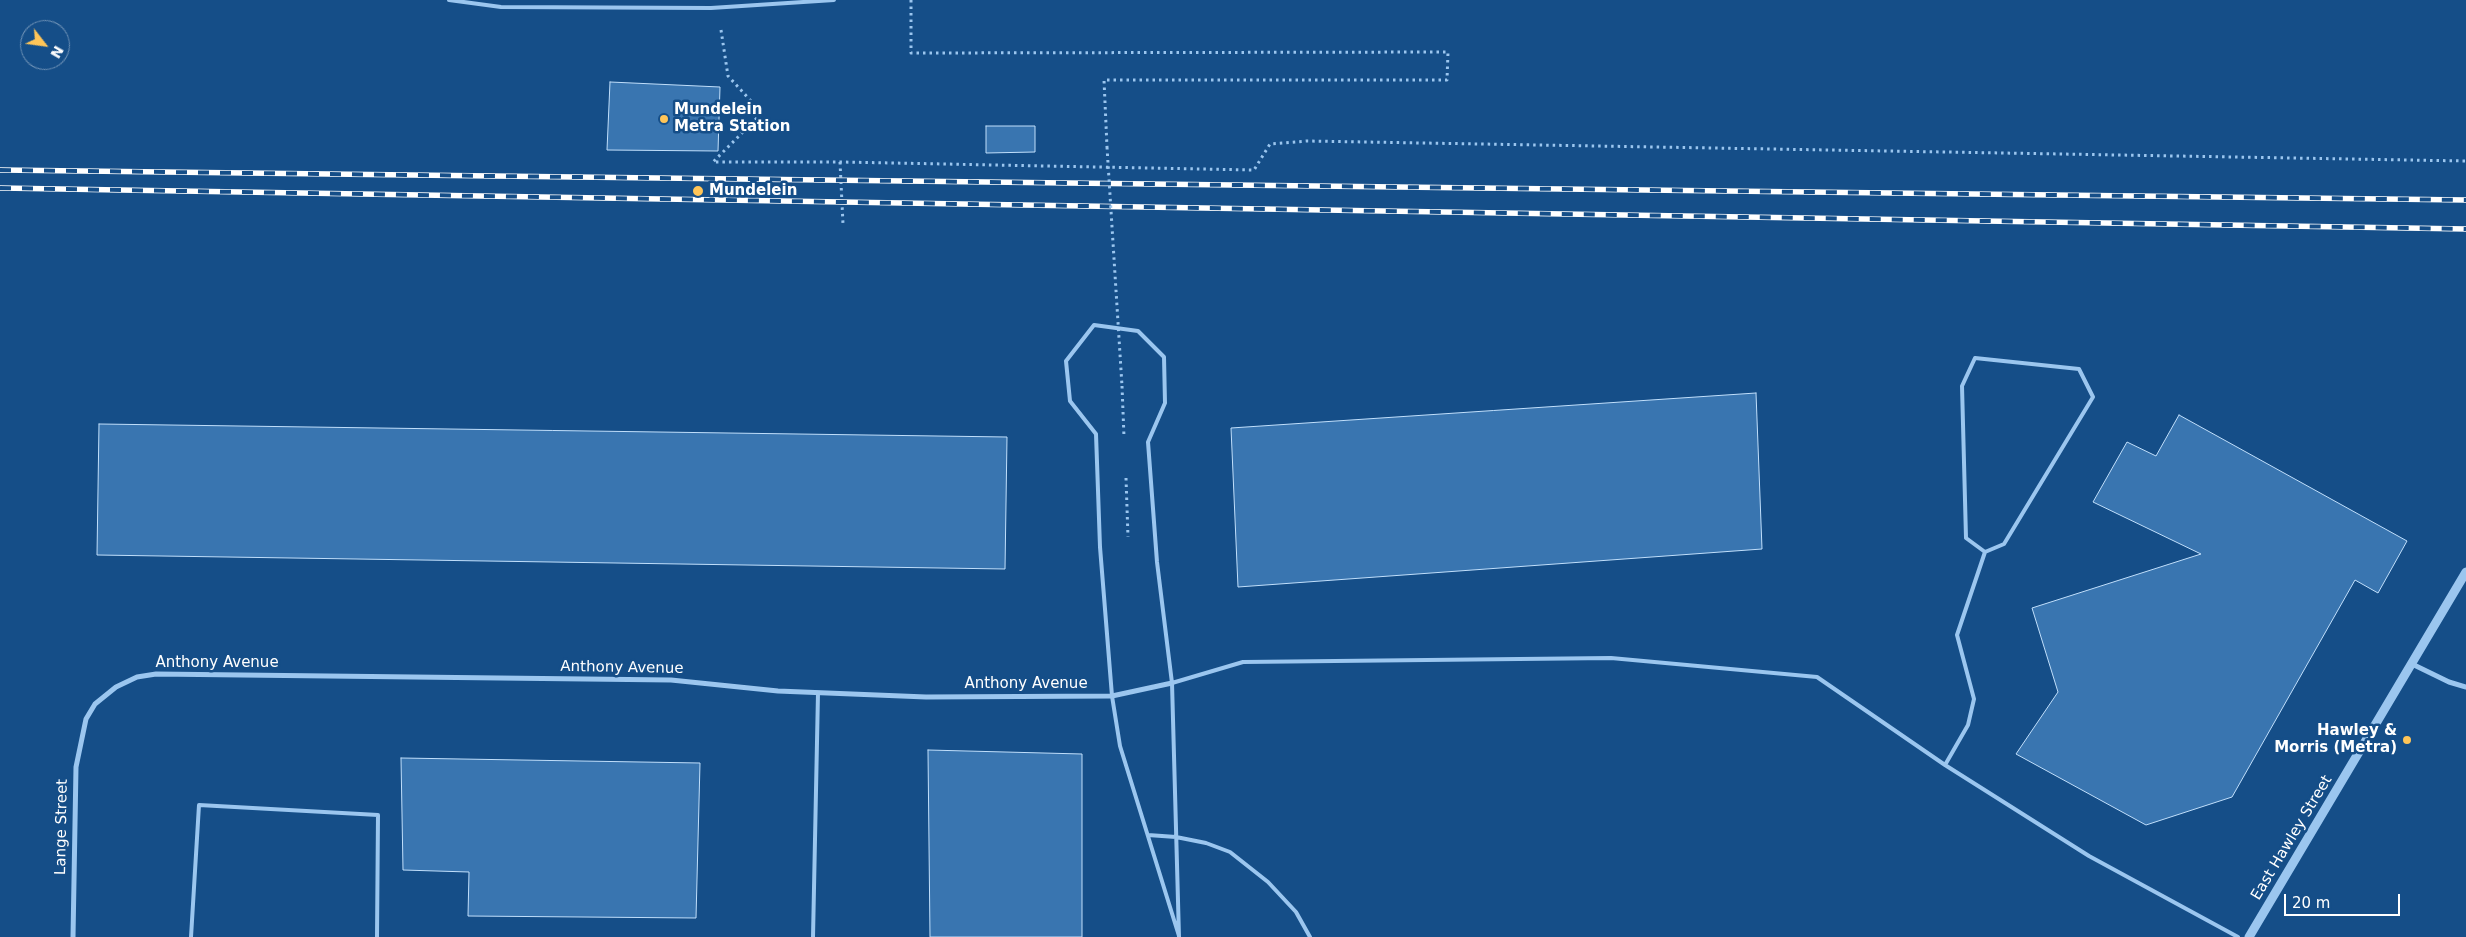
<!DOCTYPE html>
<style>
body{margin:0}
#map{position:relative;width:2466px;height:937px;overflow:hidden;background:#154e88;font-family:"DejaVu Sans",sans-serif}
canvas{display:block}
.north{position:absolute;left:20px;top:20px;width:50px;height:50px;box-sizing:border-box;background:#154e88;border:1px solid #7395b8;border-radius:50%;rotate:120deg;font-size:14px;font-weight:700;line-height:20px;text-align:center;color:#fff}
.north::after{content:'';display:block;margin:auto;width:18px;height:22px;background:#ffc558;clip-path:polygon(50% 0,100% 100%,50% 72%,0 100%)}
.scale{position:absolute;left:2284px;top:894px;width:116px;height:22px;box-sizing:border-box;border:2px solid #fff;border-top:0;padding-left:6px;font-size:15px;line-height:18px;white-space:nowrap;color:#fff;-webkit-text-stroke:4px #154e88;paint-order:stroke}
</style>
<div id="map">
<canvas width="2466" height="937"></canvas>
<div class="north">N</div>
<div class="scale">20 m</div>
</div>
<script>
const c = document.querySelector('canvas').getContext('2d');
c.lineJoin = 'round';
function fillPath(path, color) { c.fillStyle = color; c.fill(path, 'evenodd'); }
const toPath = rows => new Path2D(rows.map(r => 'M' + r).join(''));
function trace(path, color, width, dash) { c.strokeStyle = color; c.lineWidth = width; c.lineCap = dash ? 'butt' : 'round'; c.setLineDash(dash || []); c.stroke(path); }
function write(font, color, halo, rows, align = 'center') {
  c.font = font + ' "DejaVu Sans",sans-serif'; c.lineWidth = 5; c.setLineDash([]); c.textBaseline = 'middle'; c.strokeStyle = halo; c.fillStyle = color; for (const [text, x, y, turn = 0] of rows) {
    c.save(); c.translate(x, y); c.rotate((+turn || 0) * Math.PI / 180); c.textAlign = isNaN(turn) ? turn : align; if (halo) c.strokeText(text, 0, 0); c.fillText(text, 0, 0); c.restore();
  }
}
const building = toPath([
 [610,82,720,87,718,151,607,150,610,82],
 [986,126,1035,126,1035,152,986,153,986,126],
 [1756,393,1762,549,1238,587,1231,428,1756,393],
 [2179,415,2407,541,2378,593,2355,580,2232,797,2146,825,2016,754,2058,692,2032,608,2201,554,2093,502,2127,442,2156,456,2179,415],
 [99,424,1007,437,1005,569,97,555,99,424],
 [928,750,1082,754,1082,937,930,937,928,750],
 [401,758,700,763,696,918,468,916,469,872,403,870,401,758]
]);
fillPath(building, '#3975b0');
trace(building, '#c1dffb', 1);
trace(toPath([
 [911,0,911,53,1448,52,1447,80,1104,80,1107,147],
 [721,30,728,76,762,113,713,162,840,162,1254,170,1270,144,1307,141,2466,161],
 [840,162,843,224],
 [1122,386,1124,437],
 [1126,478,1128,537]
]), '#9bc6ef', 3, [2.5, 4]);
trace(toPath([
 [449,0,501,7,711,8,834,0],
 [1172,683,1243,662,1611,658,1817,677,1945,765,2089,856,2238,937],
 [1945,765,1968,725,1974,699,1957,635,1985,552,2004,544,2093,397,2079,369,1975,358,1962,386,1966,538,1985,552],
 [1148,835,1176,837,1206,843,1230,852,1268,882,1296,912,1310,937],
 [1179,936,1120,746,1112,696,1100,547,1096,434,1070,401,1066,361,1094,325,1138,331,1164,357,1165,403,1148,442,1157,562,1172,683,1179,937],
 [191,937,199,805,378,815,377,937],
 [813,937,818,693]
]), '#9bc6ef', 4);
trace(toPath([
 [2412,664,2449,682,2466,687],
 [73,937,76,767,86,719,95,704,116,687,137,677,156,674,671,680,778,691,926,697,1112,696,1172,683]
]), '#9bc6ef', 5);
trace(toPath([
 [2249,937,2466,572]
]), '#9bc6ef', 9);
const rail = toPath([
 [0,170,2466,200],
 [0,188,2466,229]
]);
trace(rail, '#fff', 5.5);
trace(rail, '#154e88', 4, [11]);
trace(toPath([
 [1107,147,1122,386]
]), '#9bc6ef', 3, [2.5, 4]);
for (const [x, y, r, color] of [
 [664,119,5,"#ffc558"],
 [698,191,6,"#ffc558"],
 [2407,740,5,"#ffc558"]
]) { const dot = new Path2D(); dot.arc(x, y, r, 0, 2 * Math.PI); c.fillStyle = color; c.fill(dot); trace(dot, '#154e88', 2); }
write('bold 15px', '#fff', '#154e88', [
 ["Mundelein",674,110],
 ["Metra Station",674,127],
 ["Mundelein",709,191],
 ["Hawley &",2397,731,"right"],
 ["Morris (Metra)",2397,748,"right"]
], 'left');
write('15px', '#fff', '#154e88', [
 ["Anthony Avenue",217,663],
 ["Anthony Avenue",622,668,1],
 ["Anthony Avenue",1026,684],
 ["Lange Street",62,827,-89],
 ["East Hawley Street",2292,838,-59]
]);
</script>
